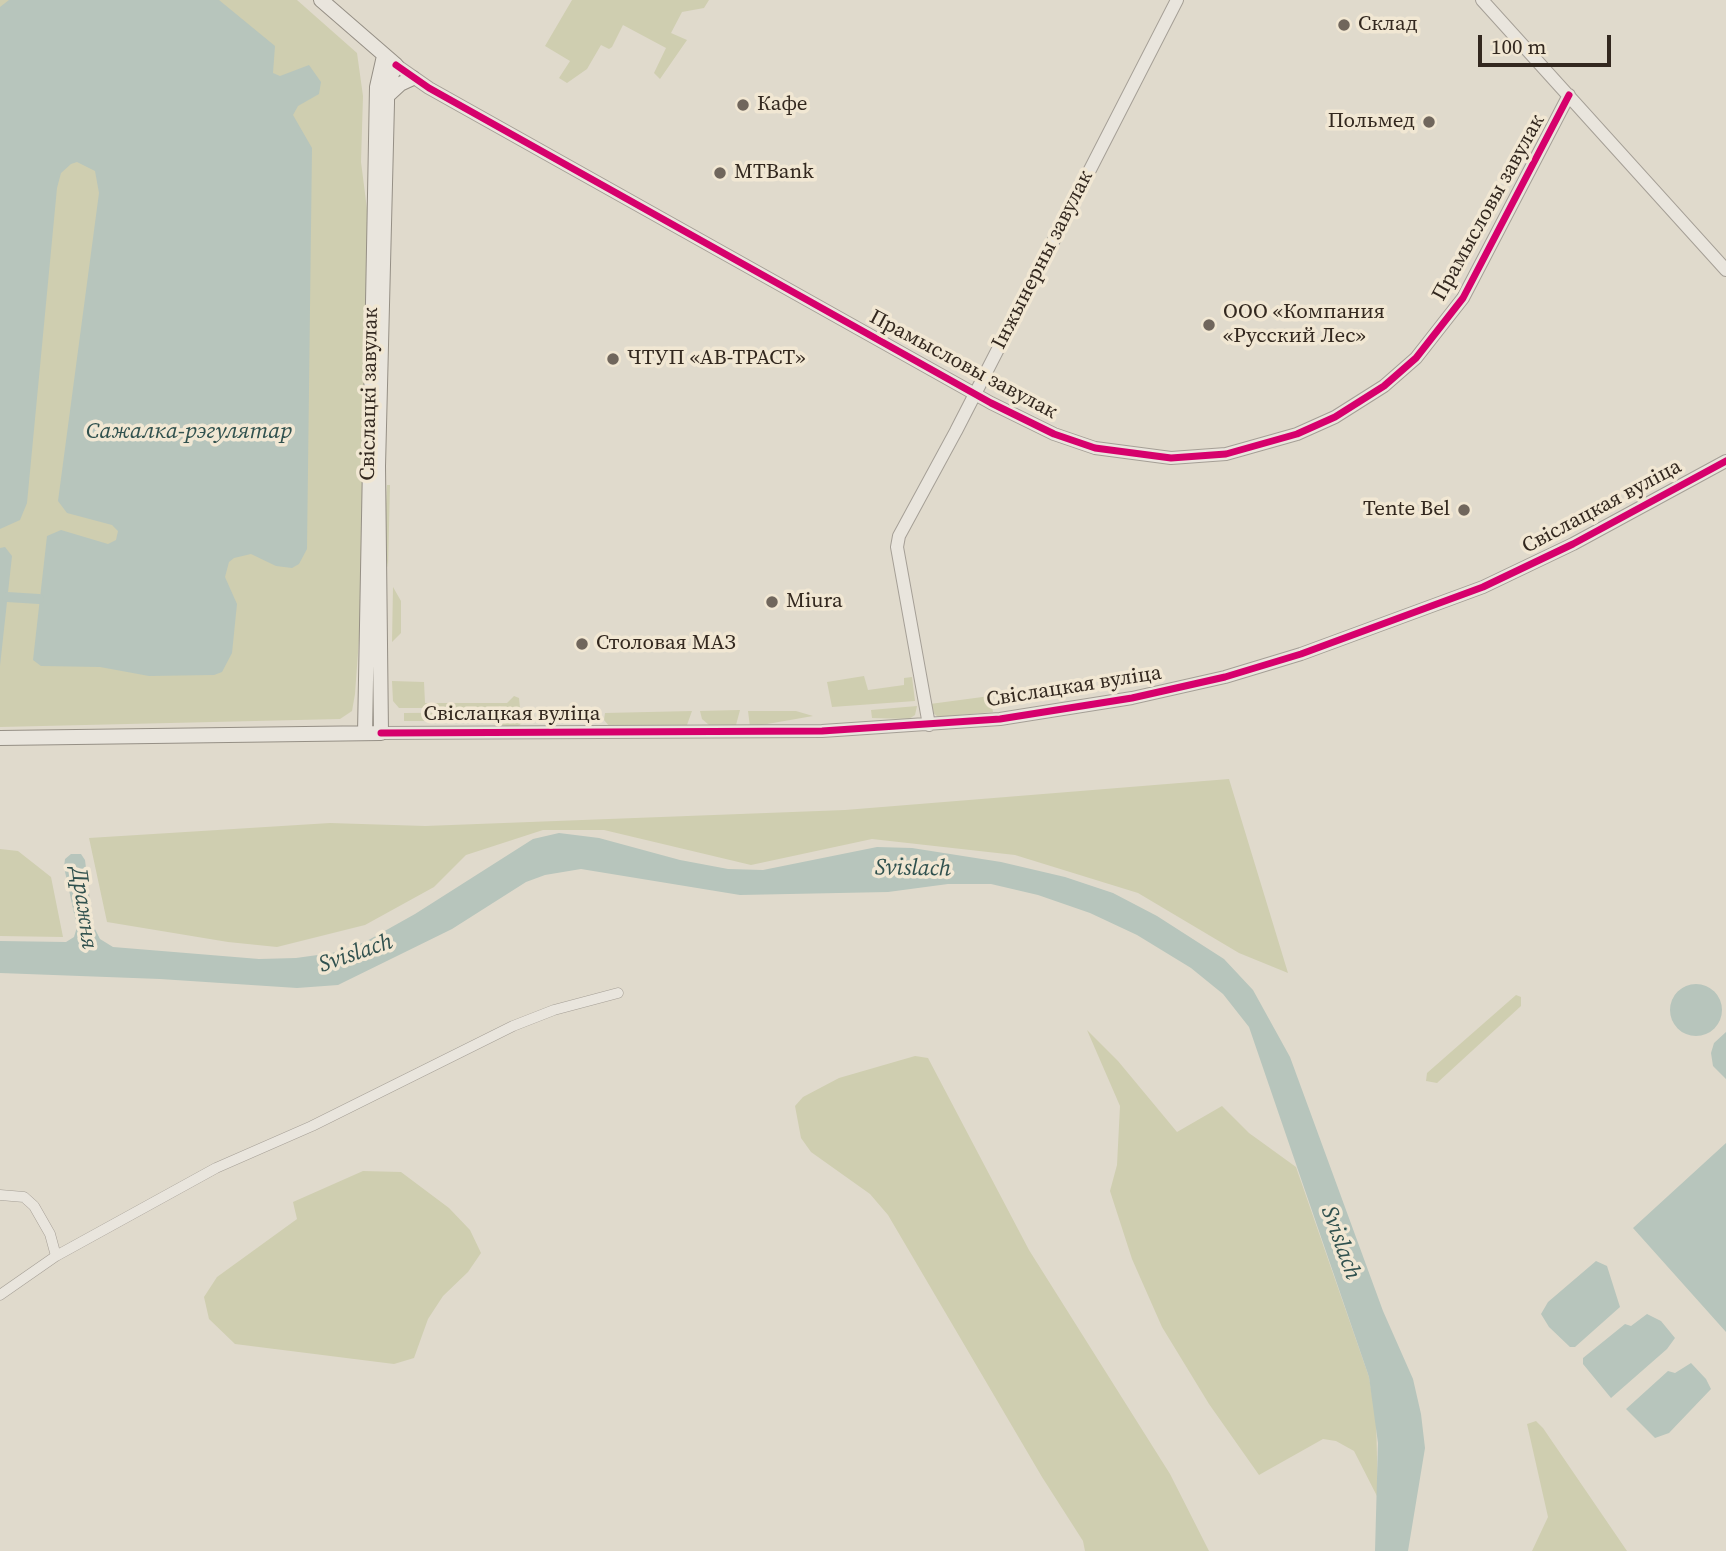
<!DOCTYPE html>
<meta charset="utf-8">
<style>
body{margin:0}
#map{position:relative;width:1726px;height:1551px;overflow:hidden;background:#e0dacc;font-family:"Source Serif 4",serif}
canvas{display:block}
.scale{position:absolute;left:1478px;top:35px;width:133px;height:32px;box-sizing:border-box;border:4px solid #33281f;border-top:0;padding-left:9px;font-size:21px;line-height:24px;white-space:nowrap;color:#33281f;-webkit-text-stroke:5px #f1e7d3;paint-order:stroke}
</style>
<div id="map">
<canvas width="1726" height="1551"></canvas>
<div class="scale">100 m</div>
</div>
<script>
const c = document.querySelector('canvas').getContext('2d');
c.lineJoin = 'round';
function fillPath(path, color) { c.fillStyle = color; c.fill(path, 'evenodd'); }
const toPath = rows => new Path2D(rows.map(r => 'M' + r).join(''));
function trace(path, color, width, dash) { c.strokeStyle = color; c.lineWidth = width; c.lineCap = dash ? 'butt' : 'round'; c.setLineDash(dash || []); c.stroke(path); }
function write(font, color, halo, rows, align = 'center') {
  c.font = font + ' "Source Serif 4",serif'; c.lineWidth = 7; c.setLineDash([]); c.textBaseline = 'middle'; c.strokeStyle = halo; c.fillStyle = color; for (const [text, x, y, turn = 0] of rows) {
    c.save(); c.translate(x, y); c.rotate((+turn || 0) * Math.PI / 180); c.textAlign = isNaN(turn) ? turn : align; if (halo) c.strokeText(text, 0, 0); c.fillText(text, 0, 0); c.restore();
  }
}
fillPath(toPath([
 [0,0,297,0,357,53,363,96,361,162,368,217,362,597,355,694,352,711,340,719,0,727],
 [572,0,709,0,704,8,682,12,671,33,687,40,660,79,654,73,666,48,623,25,612,47,609,49,601,45,587,69,567,83,559,78,570,61,545,46],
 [387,485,390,485,388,568,384,541],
 [393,587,401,601,401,633,392,642],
 [864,676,868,690,904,685,904,678,912,677,915,701,832,707,827,682],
 [392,681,424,682,425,703,507,703,514,696,519,698,520,708,399,708,393,701],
 [990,696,993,712,938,717,931,711,930,704],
 [917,706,915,715,909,719,872,718,871,710],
 [740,710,736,725,709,725,702,719,700,711],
 [692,711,687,725,610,727,604,720,605,713],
 [748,711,796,711,813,716,750,727],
 [522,712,522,723,516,728,481,721,404,721,404,713],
 [1229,779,1288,973,1239,953,1138,893,1015,855,872,839,751,865,604,830,543,830,466,855,434,887,365,925,277,947,228,942,107,922,89,838,330,823,425,826,845,810],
 [0,849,18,851,51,877,63,937,0,936],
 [1516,995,1521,997,1521,1006,1437,1083,1426,1081,1427,1073],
 [1087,1030,1118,1061,1177,1132,1222,1106,1249,1133,1296,1167,1369,1377,1376,1418,1378,1498,1354,1451,1336,1441,1323,1439,1259,1475,1209,1404,1162,1327,1132,1259,1110,1191,1117,1165,1120,1106],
 [915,1056,928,1058,1029,1250,1170,1474,1209,1551,1085,1551,1083,1541,1042,1477,888,1215,870,1194,811,1152,801,1138,795,1106,803,1097,839,1078],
 [363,1171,401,1172,449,1208,470,1230,481,1253,468,1272,443,1296,428,1319,414,1358,394,1364,235,1344,209,1319,204,1297,217,1277,297,1219,293,1202],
 [1536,1421,1543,1428,1627,1551,1532,1551,1548,1517,1527,1424]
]), '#cfceb0');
fillPath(toPath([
 [9,0,219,0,275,46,273,73,280,76,309,65,321,82,319,94,298,106,293,115,312,148,307,549,299,564,292,568,276,566,251,554,234,558,229,562,225,577,237,604,232,653,222,672,214,675,149,676,100,667,41,666,33,660,47,536,61,530,108,544,116,540,118,531,112,525,67,513,58,501,99,193,95,171,77,162,71,164,61,173,57,188,27,503,20,520,0,529,0,7],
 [5,547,12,556,0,666,0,548],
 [559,833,599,838,680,860,728,869,763,870,877,847,912,848,1001,862,1065,877,1113,893,1157,916,1224,959,1253,990,1290,1057,1383,1311,1413,1379,1421,1414,1425,1448,1408,1551,1375,1551,1378,1443,1369,1377,1249,1027,1223,994,1191,968,1137,935,1090,913,1038,895,991,884,948,884,888,892,740,895,581,869,545,875,526,882,452,929,338,985,297,988,160,979,0,973,0,941,66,942,74,937,77,927,64,867,65,859,71,854,81,854,85,860,93,925,100,939,113,947,259,959,296,958,332,953,365,942,415,914,533,839],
 '1670 1010a26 26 0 1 1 52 0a26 26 0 1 1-52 0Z',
 [1726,1032,1726,1079,1713,1066,1711,1053,1714,1043],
 [1726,1143,1726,1332,1633,1228],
 [1596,1261,1607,1266,1620,1307,1575,1347,1570,1347,1549,1327,1541,1314,1548,1302],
 [1647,1314,1661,1321,1675,1338,1667,1349,1611,1398,1583,1364,1583,1358,1625,1324,1631,1326],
 [1691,1363,1706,1379,1711,1389,1669,1433,1655,1438,1626,1409,1668,1371,1675,1373]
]), '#b7c5bc');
trace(toPath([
 [7,597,39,599]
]), '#b7c5bc', 10);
const minor = toPath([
 [0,1195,24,1197,34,1206,50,1234,56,1256],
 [0,1295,56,1256,216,1168,312,1126,513,1026,554,1010,618,993]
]);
const tertiary = toPath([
 [1482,0,1726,270],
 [396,65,429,88,991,403,1054,434,1095,448,1171,458,1226,454,1297,434,1335,417,1384,386,1416,358,1463,298,1569,95],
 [929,725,897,547,899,536,956,431,1177,0],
 [381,733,822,731,1000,719,1132,698,1225,677,1301,654,1483,587,1573,544,1726,461]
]);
const secondary = toPath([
 [387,96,400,84,413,78],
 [365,733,377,87,384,56],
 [0,738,381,733,378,466,387,103,387,85,396,65,321,0]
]);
trace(minor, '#a59f96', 11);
trace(tertiary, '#a59f96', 14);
trace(secondary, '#958f85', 16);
trace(minor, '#e9e5dd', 10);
trace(tertiary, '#e9e5dd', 12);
trace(secondary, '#e9e5dd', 14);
trace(toPath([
 [396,65,429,88,991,403,1054,434,1095,448,1171,458,1226,454,1297,434,1335,417,1384,386,1416,358,1463,298,1569,95],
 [381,733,822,731,1000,719,1132,698,1225,677,1301,654,1483,587,1573,544,1726,461]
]), '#d6006c', 7);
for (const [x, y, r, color] of [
 [1344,25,7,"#70665c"],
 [743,105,7,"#70665c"],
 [1429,122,7,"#70665c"],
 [720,173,7,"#70665c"],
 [1209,325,7,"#70665c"],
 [613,359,7,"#70665c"],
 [1464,510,7,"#70665c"],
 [772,602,7,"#70665c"],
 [582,644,7,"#70665c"]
]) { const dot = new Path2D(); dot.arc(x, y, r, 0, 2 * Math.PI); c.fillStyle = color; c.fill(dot); trace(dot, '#f1e7d3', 2.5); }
write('21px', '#33281f', '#f1e7d3', [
 ["Склад",1358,25],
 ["Кафе",757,105],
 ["Польмед",1415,122,"right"],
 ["MTBank",734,173],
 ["ООО «Компания",1223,313],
 ["«Русский Лес»",1223,337],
 ["ЧТУП «АВ-ТРАСТ»",627,359],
 ["Tente Bel",1450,510,"right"],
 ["Miura",786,602],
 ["Столовая МАЗ",596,644]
], 'left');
write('21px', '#33281f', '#f1e7d3', [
 ["Прамысловы завулак",1489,208,-61],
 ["Інжынерны завулак",1043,260,-63],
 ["Прамысловы завулак",963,365,28],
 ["Свіслацкі завулак",370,394,-89],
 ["Свіслацкая вуліца",1602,507,-28],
 ["Свіслацкая вуліца",1074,687,-9],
 ["Свіслацкая вуліца",512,715]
]);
write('italic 23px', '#30514e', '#f1e7d3', [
 ["Сажалка-рэгулятар",189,432],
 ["Svislach",913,869,1],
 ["Дражня",83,908,82],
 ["Svislach",356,954,-19],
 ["Svislach",1340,1243,70]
]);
</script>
